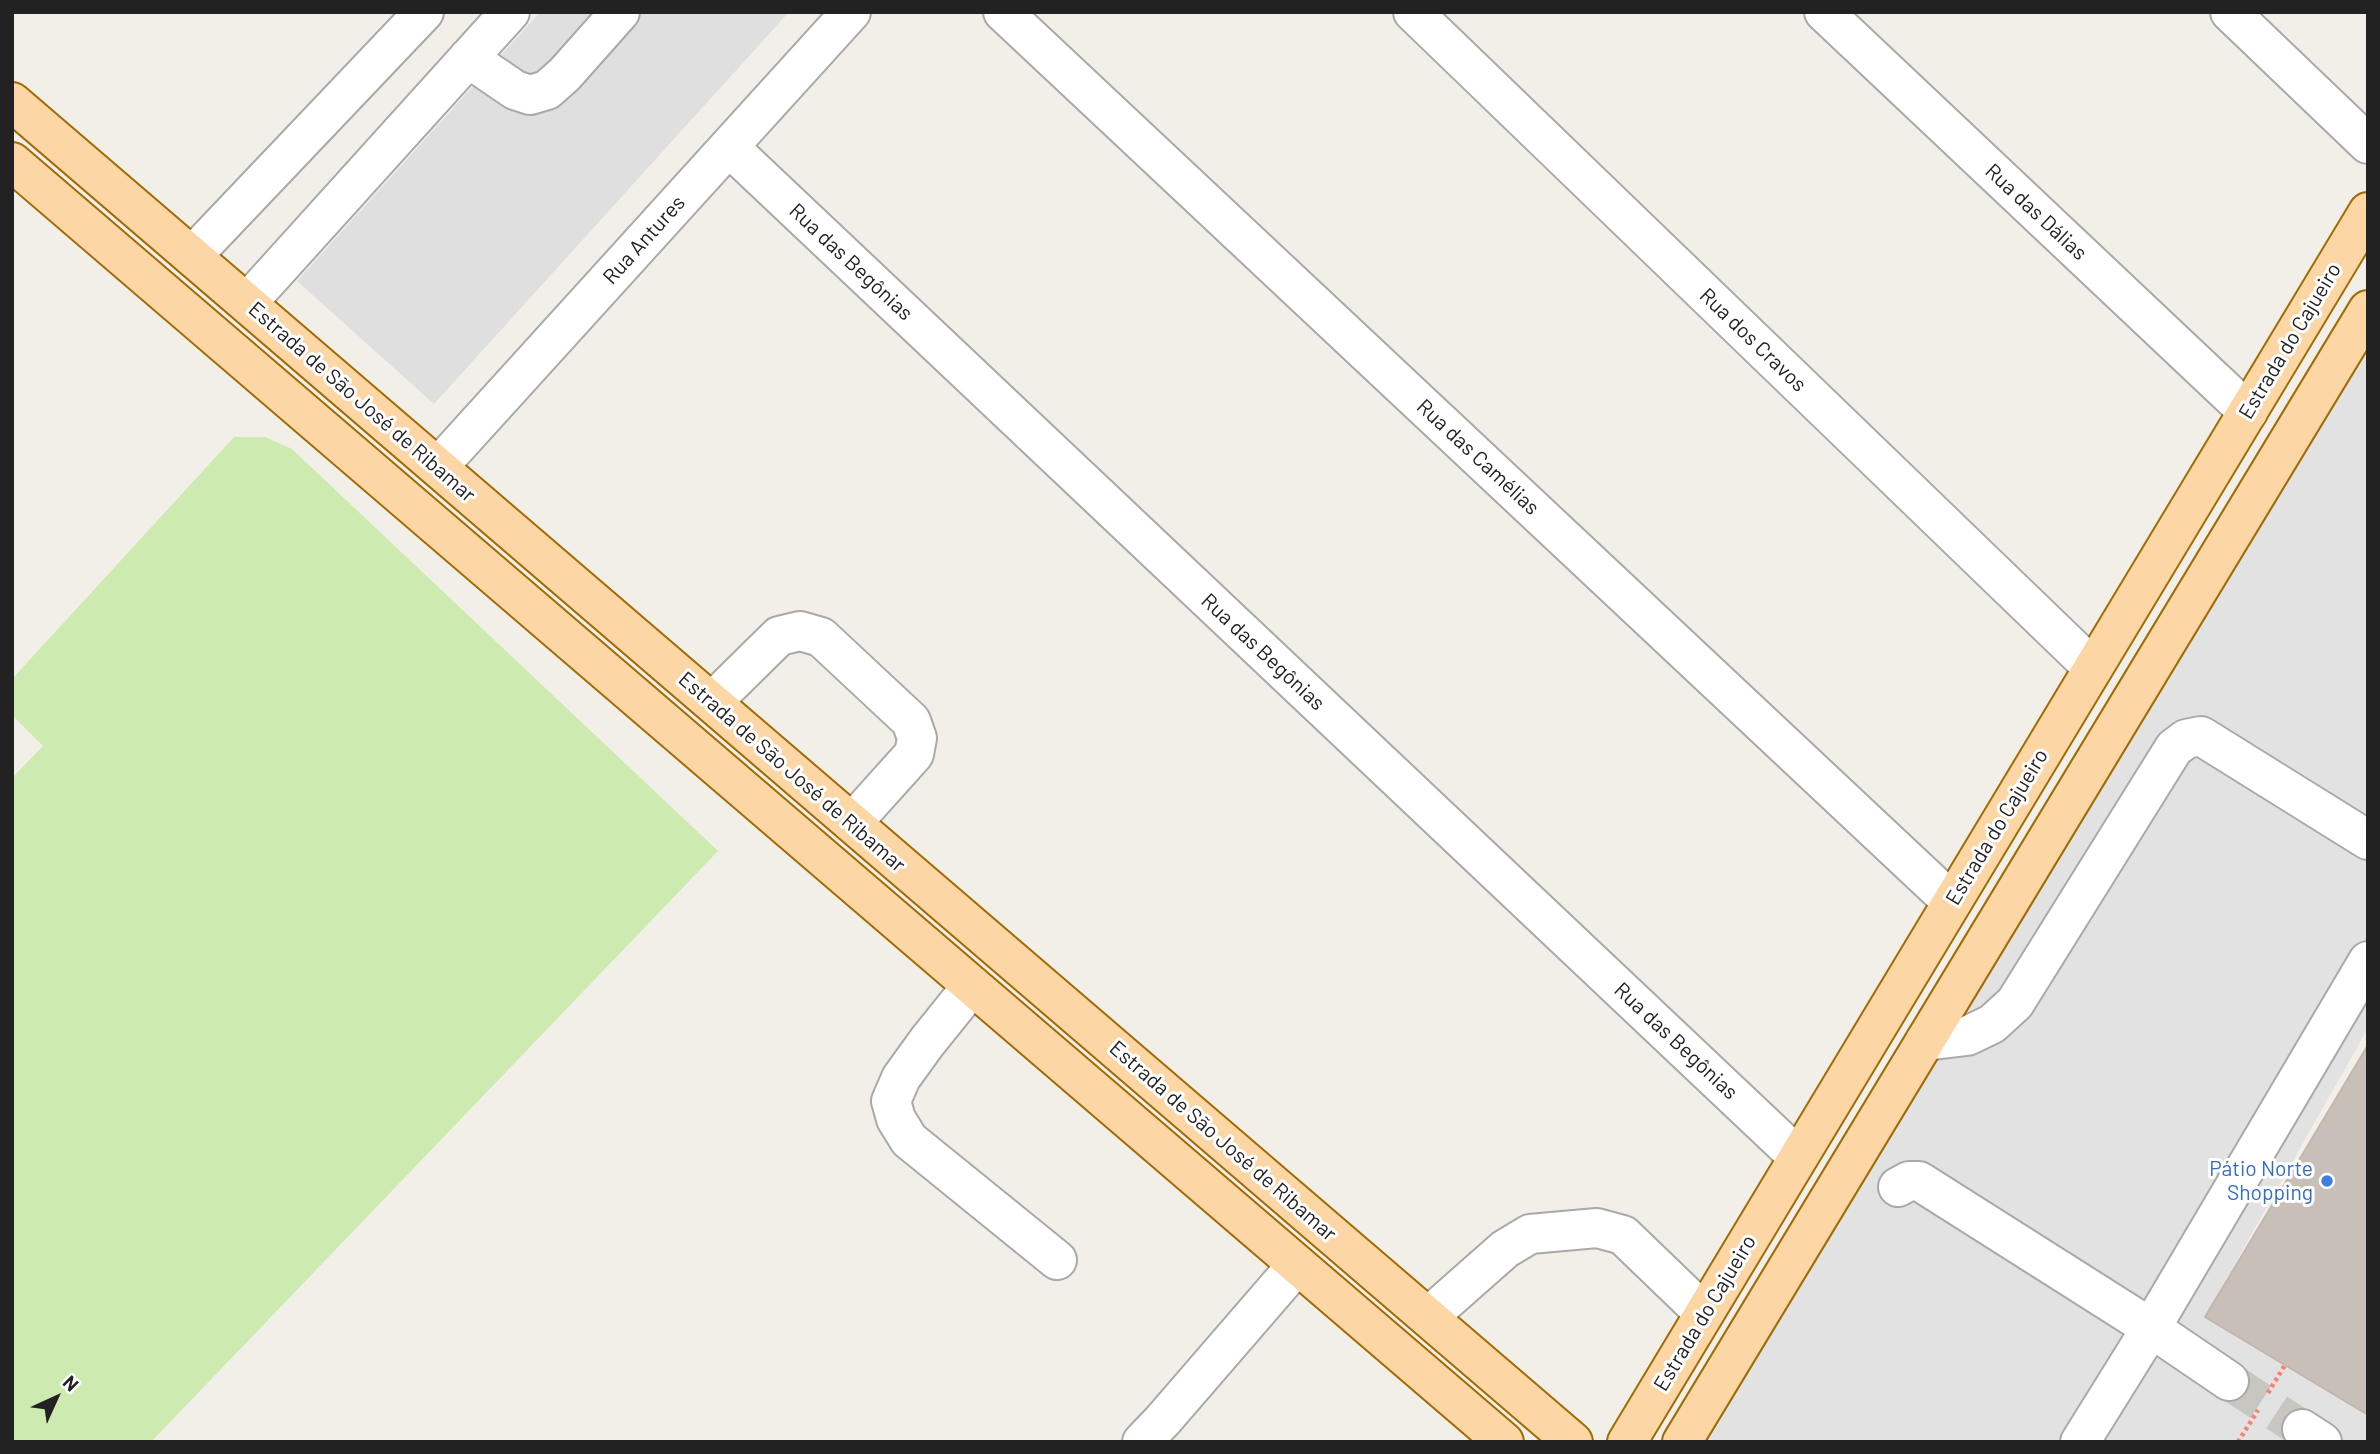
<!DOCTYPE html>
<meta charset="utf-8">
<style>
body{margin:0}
#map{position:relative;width:2380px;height:1454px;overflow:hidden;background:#f2efe9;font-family:Barlow,sans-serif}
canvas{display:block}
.frame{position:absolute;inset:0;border:14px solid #222;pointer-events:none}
.north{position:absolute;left:21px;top:1363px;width:70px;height:70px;-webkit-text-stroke:5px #fff;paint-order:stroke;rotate:45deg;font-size:19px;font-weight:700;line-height:28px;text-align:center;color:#222}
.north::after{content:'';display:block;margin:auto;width:24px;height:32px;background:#222;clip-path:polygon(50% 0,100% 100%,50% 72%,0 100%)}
</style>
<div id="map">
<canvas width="2380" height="1454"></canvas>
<div class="frame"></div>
<div class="north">N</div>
</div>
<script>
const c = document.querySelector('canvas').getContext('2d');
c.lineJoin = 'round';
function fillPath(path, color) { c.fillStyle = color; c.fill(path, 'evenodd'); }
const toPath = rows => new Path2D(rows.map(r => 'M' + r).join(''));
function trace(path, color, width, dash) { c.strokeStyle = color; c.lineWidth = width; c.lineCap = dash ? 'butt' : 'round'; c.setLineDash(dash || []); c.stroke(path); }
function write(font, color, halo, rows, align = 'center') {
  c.font = font + ' Barlow,sans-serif'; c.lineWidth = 6; c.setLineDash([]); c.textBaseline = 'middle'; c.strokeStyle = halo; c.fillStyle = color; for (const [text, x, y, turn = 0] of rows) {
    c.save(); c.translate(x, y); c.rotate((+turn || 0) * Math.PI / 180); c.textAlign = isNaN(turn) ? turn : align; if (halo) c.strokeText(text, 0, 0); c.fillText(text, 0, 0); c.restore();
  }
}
fillPath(toPath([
 [540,12,789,12,434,404,297,281]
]), '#e0dfdf');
fillPath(toPath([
 [234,437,265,437,292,449,718,851,151,1442,12,1442,12,778,43,746,12,715,12,679]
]), '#cdebb0');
fillPath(toPath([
 [2368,299,2368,1028,2207,1313,2368,1416,2368,1442,1708,1442,2266,451]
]), '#e2e2e2');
const building = toPath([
 [2368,1045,2368,1415,2205,1317,2368,1045]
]);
fillPath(building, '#c7bfb8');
trace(building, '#c4b6ab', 2);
trace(toPath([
 [2229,1381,2302,1429]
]), '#c8c6c1', 38, [38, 19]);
const minor = toPath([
 [1003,12,1952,902],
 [1413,12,2093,668],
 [1824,12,2248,412],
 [2230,12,2368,144],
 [468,58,515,90,530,95,547,90,565,74,620,12],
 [729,147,1798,1157],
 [192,256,424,12],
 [247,303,510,12],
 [438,467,851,12],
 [712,702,779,636,800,631,821,637,911,721,917,738,914,754,852,823],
 [972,986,927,1042,901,1078,891,1101,896,1119,909,1140,1057,1260],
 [1925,1041,1967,1036,1992,1024,2015,1003,2174,748,2186,739,2201,736,2368,840],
 [1898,1187,1909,1181,1919,1181,2151,1328,2229,1381],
 [1428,1317,1505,1249,1530,1234,1597,1228,1623,1235,1704,1313],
 [2302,1429,2322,1442],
 [1142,1442,1163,1420,1297,1265],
 [2080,1442,2151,1328,2368,961]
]);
const major = toPath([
 [12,102,1573,1442],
 [12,162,1504,1442],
 [1627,1442,2368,212],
 [1682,1442,2368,310]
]);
trace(minor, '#a9a9a9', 42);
trace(major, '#a06b00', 42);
trace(toPath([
 [2268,1393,2285,1365],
 [2238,1442,2258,1410]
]), '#fa8072', 4.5, [3.5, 3.5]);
trace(minor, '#fff', 38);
trace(major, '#fcd6a4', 38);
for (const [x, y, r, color] of [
 [2327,1181,7,"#3f7fe0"]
]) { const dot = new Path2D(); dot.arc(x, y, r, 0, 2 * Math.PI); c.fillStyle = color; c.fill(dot); trace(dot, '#fff', 2.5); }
write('21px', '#222', '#fff', [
 ["Rua das Dálias",2036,212,43],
 ["Rua Antures",644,240,-48],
 ["Rua das Begônias",851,262,43],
 ["Rua dos Cravos",1753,340,44],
 ["Estrada do Cajueiro",2290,341,-59],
 ["Estrada de São José de Ribamar",362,402,41],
 ["Rua das Camélias",1478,457,43],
 ["Rua das Begônias",1263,652,43],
 ["Estrada de São José de Ribamar",792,772,41],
 ["Estrada do Cajueiro",1997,827,-59],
 ["Rua das Begônias",1676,1041,43],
 ["Estrada de São José de Ribamar",1223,1141,41],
 ["Estrada do Cajueiro",1705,1313,-59]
]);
write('21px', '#366cbe', '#fff', [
 ["Pátio Norte",2313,1169],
 ["Shopping",2313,1193]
], 'right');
</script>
